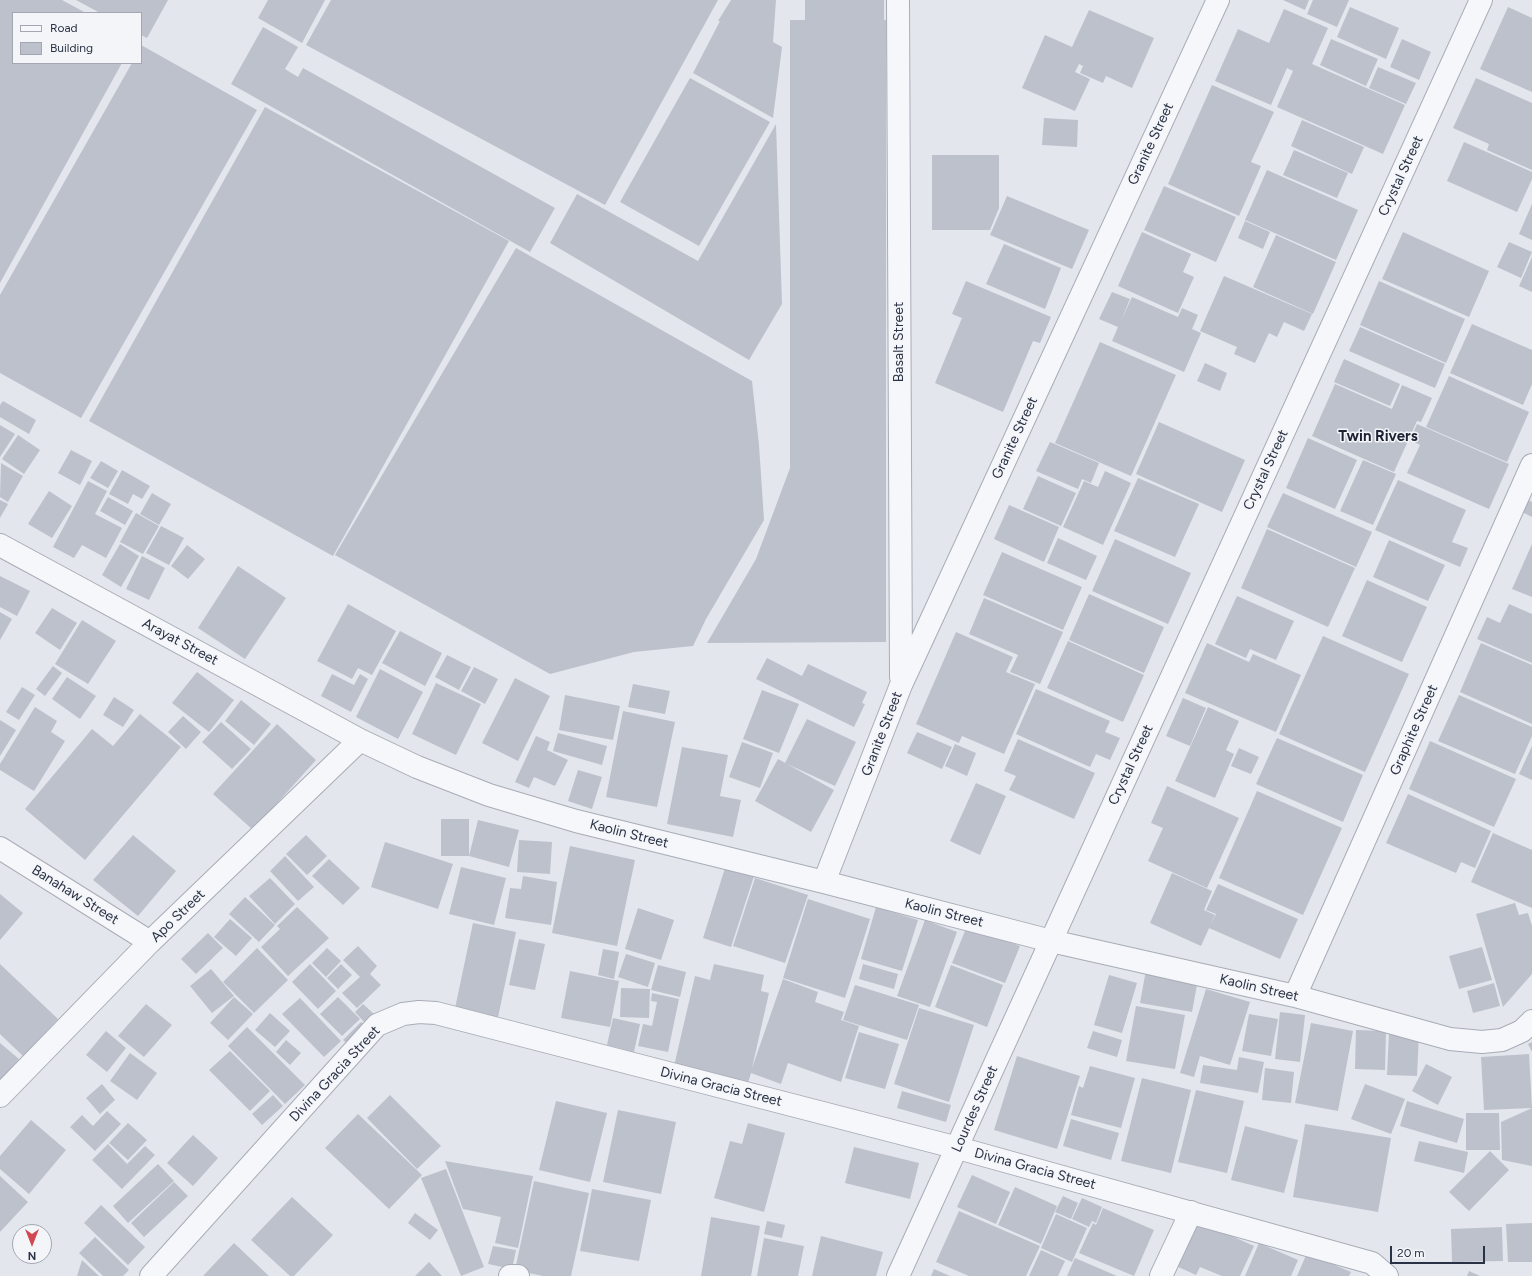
<!DOCTYPE html>
<style>
body{margin:0}
#map{position:relative;width:1532px;height:1276px;overflow:hidden;background:#e3e6ec;font-family:Figtree,sans-serif}
canvas{display:block}
.legend{position:absolute;left:12px;top:12px;width:130px;height:52px;box-sizing:border-box;background:#f3f5f9;border:1px solid #a3a7b1;margin:0;padding:5px 7px;list-style:none;font-size:12px;color:#2a3245}
.legend li{display:flex;align-items:center;gap:8px;height:20px}
.legend b{width:20px;border:1px solid #a3a7b1}
.north{position:absolute;left:12px;top:1224px;width:40px;height:40px;box-sizing:border-box;background:#f3f5f9;border:1px solid #a3a7b1;border-radius:50%;rotate:180deg;font-size:11px;font-weight:700;line-height:16px;text-align:center;color:#2a3245}
.north::after{content:'';display:block;margin:auto;width:14px;height:18px;background:#d24850;clip-path:polygon(50% 0,100% 100%,50% 72%,0 100%)}
.scale{position:absolute;left:1390px;top:1246px;width:95px;height:18px;box-sizing:border-box;border:2px solid #2a3245;border-top:0;padding-left:5px;font-size:12px;line-height:14px;white-space:nowrap;color:#2a3245;-webkit-text-stroke:3px #f3f5f9;paint-order:stroke}
</style>
<div id="map">
<canvas width="1532" height="1276"></canvas>
<ul class="legend">
<li><b style="height:5px;background:#f6f7fa"></b>Road</li>
<li><b style="height:11px;background:#bdc1cc"></b>Building</li>
</ul>
<div class="north">N</div>
<div class="scale">20 m</div>
</div>
<script>
const c = document.querySelector('canvas').getContext('2d');
c.lineJoin = 'round';
function fillPath(path, color) { c.fillStyle = color; c.fill(path, 'evenodd'); }
const toPath = rows => new Path2D(rows.map(r => 'M' + r).join(''));
function trace(path, color, width, dash) { c.strokeStyle = color; c.lineWidth = width; c.lineCap = dash ? 'butt' : 'round'; c.setLineDash(dash || []); c.stroke(path); }
function write(font, color, halo, rows, align = 'center') {
  c.font = font + ' Figtree,sans-serif'; c.lineWidth = 3; c.setLineDash([]); c.textBaseline = 'middle'; c.strokeStyle = halo; c.fillStyle = color; for (const [text, x, y, turn = 0] of rows) {
    c.save(); c.translate(x, y); c.rotate((+turn || 0) * Math.PI / 180); c.textAlign = isNaN(turn) ? turn : align; if (halo) c.strokeText(text, 0, 0); c.fillText(text, 0, 0); c.restore();
  }
}
fillPath(toPath([
 [0,0,62,0,86,13,13,13,13,63,122,63,0,283],
 [76,0,168,0,147,38,141,35,141,13,100,13],
 [268,0,325,0,302,43,258,18],
 [331,0,718,0,605,205,306,45],
 [731,0,776,0,773,42,782,47,773,118,693,73,720,21,718,21],
 [805,0,884,0,884,20,886,20,886,642,707,643,756,559,790,468,790,20,805,20],
 [1283,0,1309,0,1305,10],
 [1313,0,1349,0,1337,27,1307,14],
 [1350,7,1399,28,1386,59,1337,37],
 [1508,7,1532,18,1532,92,1480,69],
 [1284,9,1328,28,1312,64,1405,105,1383,154,1277,107,1293,71,1287,68,1271,105,1215,81,1238,29,1269,43],
 [1089,10,1154,38,1132,88,1106,76,1103,83,1080,73,1083,66,1079,64,1075,72,1090,79,1075,111,1022,88,1045,35,1072,47],
 [263,27,298,47,285,69,298,77,303,68,555,208,530,252,231,84],
 [1331,39,1378,59,1366,86,1320,65],
 [1402,39,1431,52,1419,80,1390,67],
 [141,45,257,110,81,418,0,373,0,295,132,63,141,63],
 [1378,67,1416,83,1406,104,1369,88],
 [690,78,770,122,699,246,620,202],
 [1476,78,1532,103,1532,170,1487,150,1489,144,1453,128],
 [1212,85,1274,112,1251,162,1261,166,1239,216,1168,184],
 [265,107,509,241,333,556,89,421],
 [1044,118,1078,120,1077,147,1042,145],
 [1302,120,1364,147,1352,174,1291,146],
 [776,124,782,304,749,360,550,243,577,194,698,261],
 [1464,142,1532,172,1532,179,1517,212,1447,181],
 [1294,150,1348,173,1337,198,1283,175],
 [932,155,999,155,999,208,990,230,932,230],
 [1267,170,1358,210,1336,260,1245,220],
 [1164,186,1236,217,1216,262,1144,230],
 [1007,196,1089,230,1072,269,990,235],
 [1532,204,1532,240,1519,234],
 [1245,221,1270,232,1263,249,1238,238],
 [1142,232,1191,254,1183,272,1194,277,1178,313,1118,286],
 [1403,232,1489,271,1469,317,1382,279],
 [1276,235,1336,262,1313,314,1253,287],
 [1509,242,1532,252,1521,278,1497,267],
 [1004,244,1061,268,1045,309,986,284],
 [516,248,752,381,759,445,764,520,706,619,693,646,634,652,550,674,335,555],
 [1532,257,1532,292,1519,286],
 [1224,276,1312,314,1304,331,1284,322,1277,337,1269,333,1255,363,1234,354,1237,347,1200,331],
 [966,281,1051,317,1040,343,1033,341,1003,412,935,383,962,318,952,314],
 [1379,281,1465,319,1446,363,1360,325],
 [1112,292,1130,299,1121,321,1132,297,1178,317,1182,308,1198,315,1192,329,1201,333,1184,372,1112,341,1118,327,1099,319],
 [1472,324,1532,350,1532,384,1523,405,1450,373],
 [1360,327,1445,364,1435,388,1349,351],
 [1100,342,1176,375,1131,476,1055,443],
 [1344,359,1400,384,1390,406,1334,382],
 [1205,363,1227,373,1220,391,1197,381],
 [1449,376,1529,412,1507,462,1426,427],
 [1335,384,1392,409,1402,385,1432,398,1421,422,1417,421,1394,472,1312,436],
 [3,401,36,420,29,434,0,417,0,405],
 [1159,422,1245,460,1222,512,1136,474],
 [1417,424,1509,464,1489,509,1407,473,1420,445,1410,440],
 [0,425,15,434,0,457],
 [18,435,40,450,24,474,2,459],
 [1308,438,1357,460,1335,509,1286,488],
 [1050,442,1099,463,1091,483,1082,479,1078,489,1036,471],
 [71,450,92,461,80,485,58,473],
 [1363,460,1396,474,1373,525,1340,511],
 [101,461,118,471,108,488,90,478],
 [1,463,23,476,8,502,0,497],
 [122,470,150,486,142,499,133,494,128,504,109,494],
 [1105,471,1131,483,1103,545,1063,527,1084,481,1098,487],
 [1038,476,1076,493,1061,526,1023,509],
 [1138,478,1199,504,1175,557,1114,531],
 [1398,480,1466,510,1452,542,1468,548,1460,567,1375,530],
 [88,481,107,491,95,514,122,528,106,558,82,545,74,558,53,547],
 [49,491,72,506,52,538,28,524],
 [152,493,171,504,159,525,140,514],
 [1283,493,1372,532,1356,567,1267,527],
 [108,497,133,511,125,525,100,511],
 [1526,499,1532,502,1532,517,1520,511],
 [0,500,8,504,0,518],
 [1009,505,1059,527,1044,562,994,539],
 [136,513,159,526,143,554,120,542],
 [161,526,184,538,169,565,146,553],
 [1267,529,1355,568,1328,627,1241,588],
 [1058,538,1097,556,1086,580,1047,563],
 [1115,539,1191,573,1168,624,1092,591],
 [1389,540,1445,565,1428,601,1373,577],
 [120,544,139,556,121,587,102,575],
 [1532,544,1532,597,1512,589],
 [187,545,205,559,188,579,171,566],
 [1002,552,1082,587,1063,630,983,595],
 [142,556,165,568,149,600,126,589],
 [238,566,286,598,245,659,198,628],
 [0,576,30,591,17,616,0,607],
 [1367,580,1427,607,1402,662,1342,636],
 [1089,594,1164,627,1144,673,1069,640],
 [1237,596,1294,621,1276,660,1250,649,1246,658,1215,644],
 [984,598,1063,632,1040,684,1010,672,1018,655,969,634],
 [348,604,396,631,372,675,358,668,352,679,317,661],
 [1509,604,1532,614,1532,663,1477,639,1487,617,1500,623],
 [52,608,77,623,60,650,35,633],
 [0,612,12,619,0,640],
 [82,620,116,641,88,684,55,664],
 [400,631,442,653,425,686,382,663],
 [956,632,1013,657,1006,672,1035,684,1004,754,962,736,959,743,916,724],
 [1323,636,1409,674,1365,772,1279,734],
 [1068,641,1144,675,1123,722,1047,688],
 [1207,643,1249,662,1253,654,1301,675,1276,732,1185,693],
 [1481,643,1532,665,1532,724,1460,692],
 [447,655,471,667,459,690,435,677],
 [767,658,802,676,808,664,867,692,862,703,865,704,854,727,756,679],
 [53,666,62,673,45,696,36,689],
 [474,667,498,679,485,704,461,691],
 [380,669,423,692,398,739,356,717],
 [197,672,234,700,209,732,172,703],
 [332,674,354,685,360,674,368,679,351,712,321,696],
 [67,677,96,696,80,719,52,699],
 [515,678,550,696,518,761,482,743],
 [436,683,481,704,456,755,412,734],
 [633,684,670,691,665,714,628,707],
 [22,687,35,695,19,720,6,712],
 [1036,689,1110,721,1105,732,1120,738,1110,760,1096,754,1090,767,1016,734],
 [762,690,799,704,779,753,743,739],
 [565,695,620,706,613,740,559,730],
 [1459,695,1532,727,1532,736,1515,774,1438,741],
 [114,697,134,710,123,727,103,715],
 [1183,698,1206,708,1190,746,1166,736],
 [241,700,271,724,254,745,225,721],
 [35,707,57,721,51,732,65,741,34,791,0,770,0,764],
 [1208,707,1239,721,1226,750,1234,754,1215,798,1175,781],
 [623,711,675,722,657,807,606,797],
 [140,714,181,747,85,860,25,809,92,729,113,746],
 [183,716,201,732,186,749,168,732],
 [807,719,856,742,835,786,785,763],
 [0,720,16,730,0,756],
 [221,722,251,749,232,769,202,742],
 [277,724,316,760,253,830,213,794],
 [917,732,952,747,942,769,907,753],
 [558,733,607,746,602,765,553,751],
 [536,736,550,742,547,750,568,760,555,786,534,777,529,788,515,782],
 [1277,738,1363,775,1343,822,1256,784],
 [1018,739,1095,773,1074,819,1009,790,1016,776,1004,771],
 [1430,741,1516,779,1494,827,1409,789],
 [742,742,773,753,760,788,729,777],
 [955,744,976,753,967,776,945,766],
 [1532,746,1532,780,1519,774],
 [682,747,728,755,720,796,741,800,733,837,667,824],
 [1239,748,1259,757,1251,774,1231,766],
 [778,759,834,790,811,832,755,801],
 [578,770,602,777,592,809,568,801],
 [976,783,1006,796,980,855,950,841],
 [1167,786,1239,818,1207,888,1148,861,1163,828,1151,823],
 [1257,791,1342,828,1303,915,1219,878],
 [1408,794,1491,831,1475,868,1461,862,1456,873,1386,843],
 [441,819,469,819,469,856,441,856],
 [478,820,519,830,509,867,469,856],
 [1493,833,1532,850,1532,908,1471,882],
 [133,835,176,871,138,916,93,880],
 [306,835,327,856,307,875,286,854],
 [519,840,552,842,550,874,517,872],
 [385,842,453,864,438,909,371,887],
 [570,846,635,860,617,946,552,933],
 [285,856,314,887,298,901,270,871],
 [329,859,360,888,343,905,312,876],
 [461,867,506,878,494,925,449,914],
 [725,868,754,876,731,947,703,938],
 [1172,873,1212,891,1204,910,1215,915,1201,946,1150,923],
 [523,876,557,882,551,925,505,918,510,888,521,889],
 [270,878,295,904,275,924,249,896],
 [755,878,808,895,785,963,733,946],
 [1218,884,1298,919,1280,959,1209,928,1216,914,1206,910],
 [0,894,23,913,0,940],
 [245,897,275,925,259,942,229,914],
 [808,899,870,919,845,998,783,978],
 [1515,903,1519,915,1528,913,1532,926,1532,974,1503,1007,1476,914],
 [297,907,329,938,288,976,261,947,280,929,277,926],
 [876,907,918,920,902,971,861,959],
 [638,908,674,920,661,960,625,949],
 [230,919,252,938,236,956,214,937],
 [925,920,957,932,930,1007,897,996],
 [473,923,516,932,497,1022,454,1013],
 [967,926,1020,946,1005,983,952,963],
 [208,933,223,948,196,974,181,959],
 [519,939,545,944,535,990,509,985],
 [358,946,377,966,370,974,381,985,357,1008,342,993,360,977,343,960],
 [1482,947,1492,980,1459,989,1449,956],
 [257,948,288,980,254,1013,223,982],
 [327,948,341,961,326,977,312,963],
 [603,949,619,952,614,979,598,975],
 [626,954,655,963,648,987,618,977],
 [0,964,58,1019,23,1056,0,1034],
 [310,964,336,991,318,1009,292,982],
 [341,964,352,975,338,989,327,978],
 [714,964,764,975,761,991,769,993,752,1068,783,979,818,992,815,1002,844,1012,841,1020,859,1026,841,1082,788,1063,781,1084,751,1073,748,1083,674,1066,695,976,710,980],
 [863,964,898,974,894,989,859,979],
 [658,965,686,972,680,997,651,990],
 [951,965,1003,985,987,1027,935,1007],
 [211,969,234,996,212,1013,190,986],
 [1146,970,1198,979,1192,1012,1140,1003],
 [570,971,619,981,610,1027,561,1018],
 [1109,975,1137,983,1122,1033,1094,1025],
 [1494,983,1500,1006,1473,1013,1467,991],
 [855,985,919,1005,907,1040,843,1020],
 [621,988,650,989,649,1018,620,1017],
 [1206,989,1250,1002,1230,1065,1200,1056,1194,1077,1180,1073],
 [652,993,679,999,668,1052,638,1046,643,1024,652,1026,657,1002,651,1001],
 [234,997,253,1014,228,1040,210,1023],
 [338,997,360,1019,342,1036,320,1014],
 [300,998,341,1041,324,1057,282,1014],
 [146,1004,172,1025,144,1057,118,1036],
 [363,1004,375,1015,366,1024,355,1012],
 [1136,1006,1185,1015,1175,1069,1126,1061],
 [919,1008,974,1025,949,1102,894,1084],
 [1280,1012,1305,1015,1300,1062,1275,1059],
 [270,1013,290,1031,275,1047,255,1030],
 [1249,1014,1278,1019,1271,1056,1242,1051],
 [613,1018,640,1024,634,1052,607,1045],
 [361,1022,370,1031,352,1048,343,1040],
 [1311,1023,1353,1031,1338,1111,1295,1103],
 [247,1027,305,1085,285,1104,228,1046],
 [1356,1030,1386,1031,1385,1070,1355,1069],
 [106,1031,126,1048,107,1072,86,1055],
 [1093,1031,1122,1040,1117,1057,1087,1048],
 [859,1032,899,1044,885,1089,845,1078],
 [1389,1032,1419,1033,1417,1076,1387,1075],
 [286,1040,301,1053,290,1065,276,1052],
 [1532,1042,1532,1052,1528,1044],
 [0,1043,19,1059,0,1080],
 [230,1051,270,1091,250,1111,209,1070],
 [130,1053,157,1073,137,1100,110,1081],
 [1529,1054,1532,1108,1484,1110,1481,1057],
 [1017,1056,1080,1076,1057,1149,994,1130],
 [1239,1057,1264,1062,1258,1093,1200,1083,1203,1065,1237,1070],
 [1426,1064,1452,1077,1438,1105,1412,1091],
 [1090,1066,1135,1078,1121,1128,1071,1115,1079,1086,1083,1088],
 [1265,1068,1294,1072,1291,1103,1262,1100],
 [1142,1078,1191,1090,1171,1173,1121,1161],
 [102,1084,115,1100,100,1114,86,1098],
 [1365,1084,1405,1099,1391,1134,1351,1119],
 [1196,1090,1244,1101,1227,1173,1178,1162],
 [902,1091,951,1105,946,1122,897,1108],
 [273,1095,283,1106,262,1125,252,1114],
 [390,1095,441,1146,417,1169,367,1118],
 [556,1101,607,1113,590,1182,539,1170],
 [1407,1101,1464,1119,1457,1143,1400,1126],
 [1532,1108,1532,1166,1502,1160,1501,1122],
 [618,1110,676,1122,661,1194,603,1182],
 [107,1111,121,1124,95,1151,70,1127,82,1115,93,1126],
 [1466,1113,1499,1113,1500,1150,1466,1150],
 [358,1114,422,1175,389,1209,325,1148],
 [1071,1119,1119,1133,1111,1160,1063,1146],
 [31,1120,66,1150,29,1194,0,1169,0,1156],
 [128,1123,147,1140,128,1160,109,1143],
 [748,1123,785,1133,764,1212,714,1198,730,1141,742,1144],
 [1305,1124,1391,1138,1378,1212,1293,1197],
 [1245,1126,1298,1140,1284,1193,1231,1180],
 [193,1135,218,1158,193,1186,167,1163],
 [1419,1141,1468,1152,1464,1173,1414,1161],
 [108,1144,127,1164,145,1146,155,1155,122,1189,92,1160],
 [854,1147,919,1163,910,1199,845,1183],
 [1490,1151,1509,1170,1469,1211,1449,1192],
 [445,1161,533,1176,518,1248,495,1243,501,1217,463,1209],
 [158,1164,174,1181,128,1223,113,1206],
 [446,1169,484,1267,461,1276,421,1178],
 [972,1175,1010,1192,996,1224,957,1207],
 [0,1176,28,1202,0,1232],
 [534,1181,589,1193,571,1276,543,1276,515,1270],
 [174,1182,188,1196,144,1237,131,1223],
 [1015,1187,1057,1206,1041,1244,998,1225],
 [592,1189,651,1200,639,1261,580,1251],
 [1063,1196,1078,1203,1071,1219,1055,1212],
 [292,1197,333,1235,294,1276,290,1276,251,1240],
 [1082,1198,1102,1207,1096,1223,1092,1221,1089,1227,1072,1219],
 [101,1205,145,1247,128,1265,84,1223],
 [1103,1208,1154,1230,1134,1276,1079,1253,1093,1223,1096,1225],
 [959,1211,1040,1246,1026,1276,969,1276,936,1262],
 [415,1213,438,1230,430,1240,408,1223],
 [1056,1214,1087,1228,1072,1262,1041,1248],
 [711,1217,760,1226,751,1276,701,1276],
 [1196,1220,1254,1246,1240,1276,1222,1276,1200,1267,1196,1275,1176,1266],
 [767,1221,785,1225,782,1238,764,1234],
 [1532,1223,1532,1262,1508,1262,1506,1224],
 [1502,1227,1503,1261,1452,1262,1451,1229],
 [821,1236,883,1252,876,1276,812,1276],
 [95,1237,129,1270,123,1276,103,1276,79,1253],
 [764,1238,804,1246,798,1276,757,1276],
 [234,1243,269,1276,203,1276],
 [1259,1243,1298,1260,1291,1276,1245,1276],
 [493,1246,516,1250,512,1269,488,1264],
 [1041,1250,1065,1261,1058,1276,1029,1276],
 [1307,1253,1351,1272,1349,1276,1297,1276],
 [1075,1258,1117,1276,1067,1276],
 [82,1260,99,1276,77,1276],
 [429,1262,442,1276,415,1276],
 [934,1269,950,1276,931,1276],
 [1469,1271,1480,1276,1467,1276]
]), '#bdc1cc');
const minor = toPath([
 [898,0,901,677],
 [0,545,360,740,417,767,489,795,576,821,824,882,1051,941,1295,996,1450,1039,1482,1042,1502,1040,1522,1031,1532,1021],
 [0,848,150,942],
 [824,882,901,685,1218,0],
 [1295,996,1532,465],
 [0,1096,150,942,360,740],
 [151,1276,377,1025,403,1014,419,1012,436,1013,958,1148,1372,1263,1387,1276],
 [510,1276,518,1276],
 [898,1276,1481,0],
 [1161,1276,1191,1212]
]);
trace(minor, '#a8acb7', 24);
trace(minor, '#f6f7fa', 22);
write('14px', '#2a3245', '#f3f5f9', [
 ["Granite Street",1151,144,-65],
 ["Crystal Street",1401,176,-65],
 ["Basalt Street",899,342,-90],
 ["Granite Street",1015,438,-65],
 ["Crystal Street",1266,470,-65],
 ["Arayat Street",180,642,28],
 ["Graphite Street",1414,730,-66],
 ["Granite Street",882,734,-69],
 ["Crystal Street",1131,765,-65],
 ["Kaolin Street",629,834,14],
 ["Banahaw Street",75,895,32],
 ["Kaolin Street",944,913,14],
 ["Apo Street",178,916,-44],
 ["Kaolin Street",1259,988,13],
 ["Divina Gracia Street",335,1074,-47],
 ["Divina Gracia Street",721,1087,14],
 ["Lourdes Street",975,1109,-66],
 ["Divina Gracia Street",1035,1169,15]
]);
write('bold 15px', '#1d2335', '#f3f5f9', [
 ["Twin Rivers",1378,437]
]);
</script>
